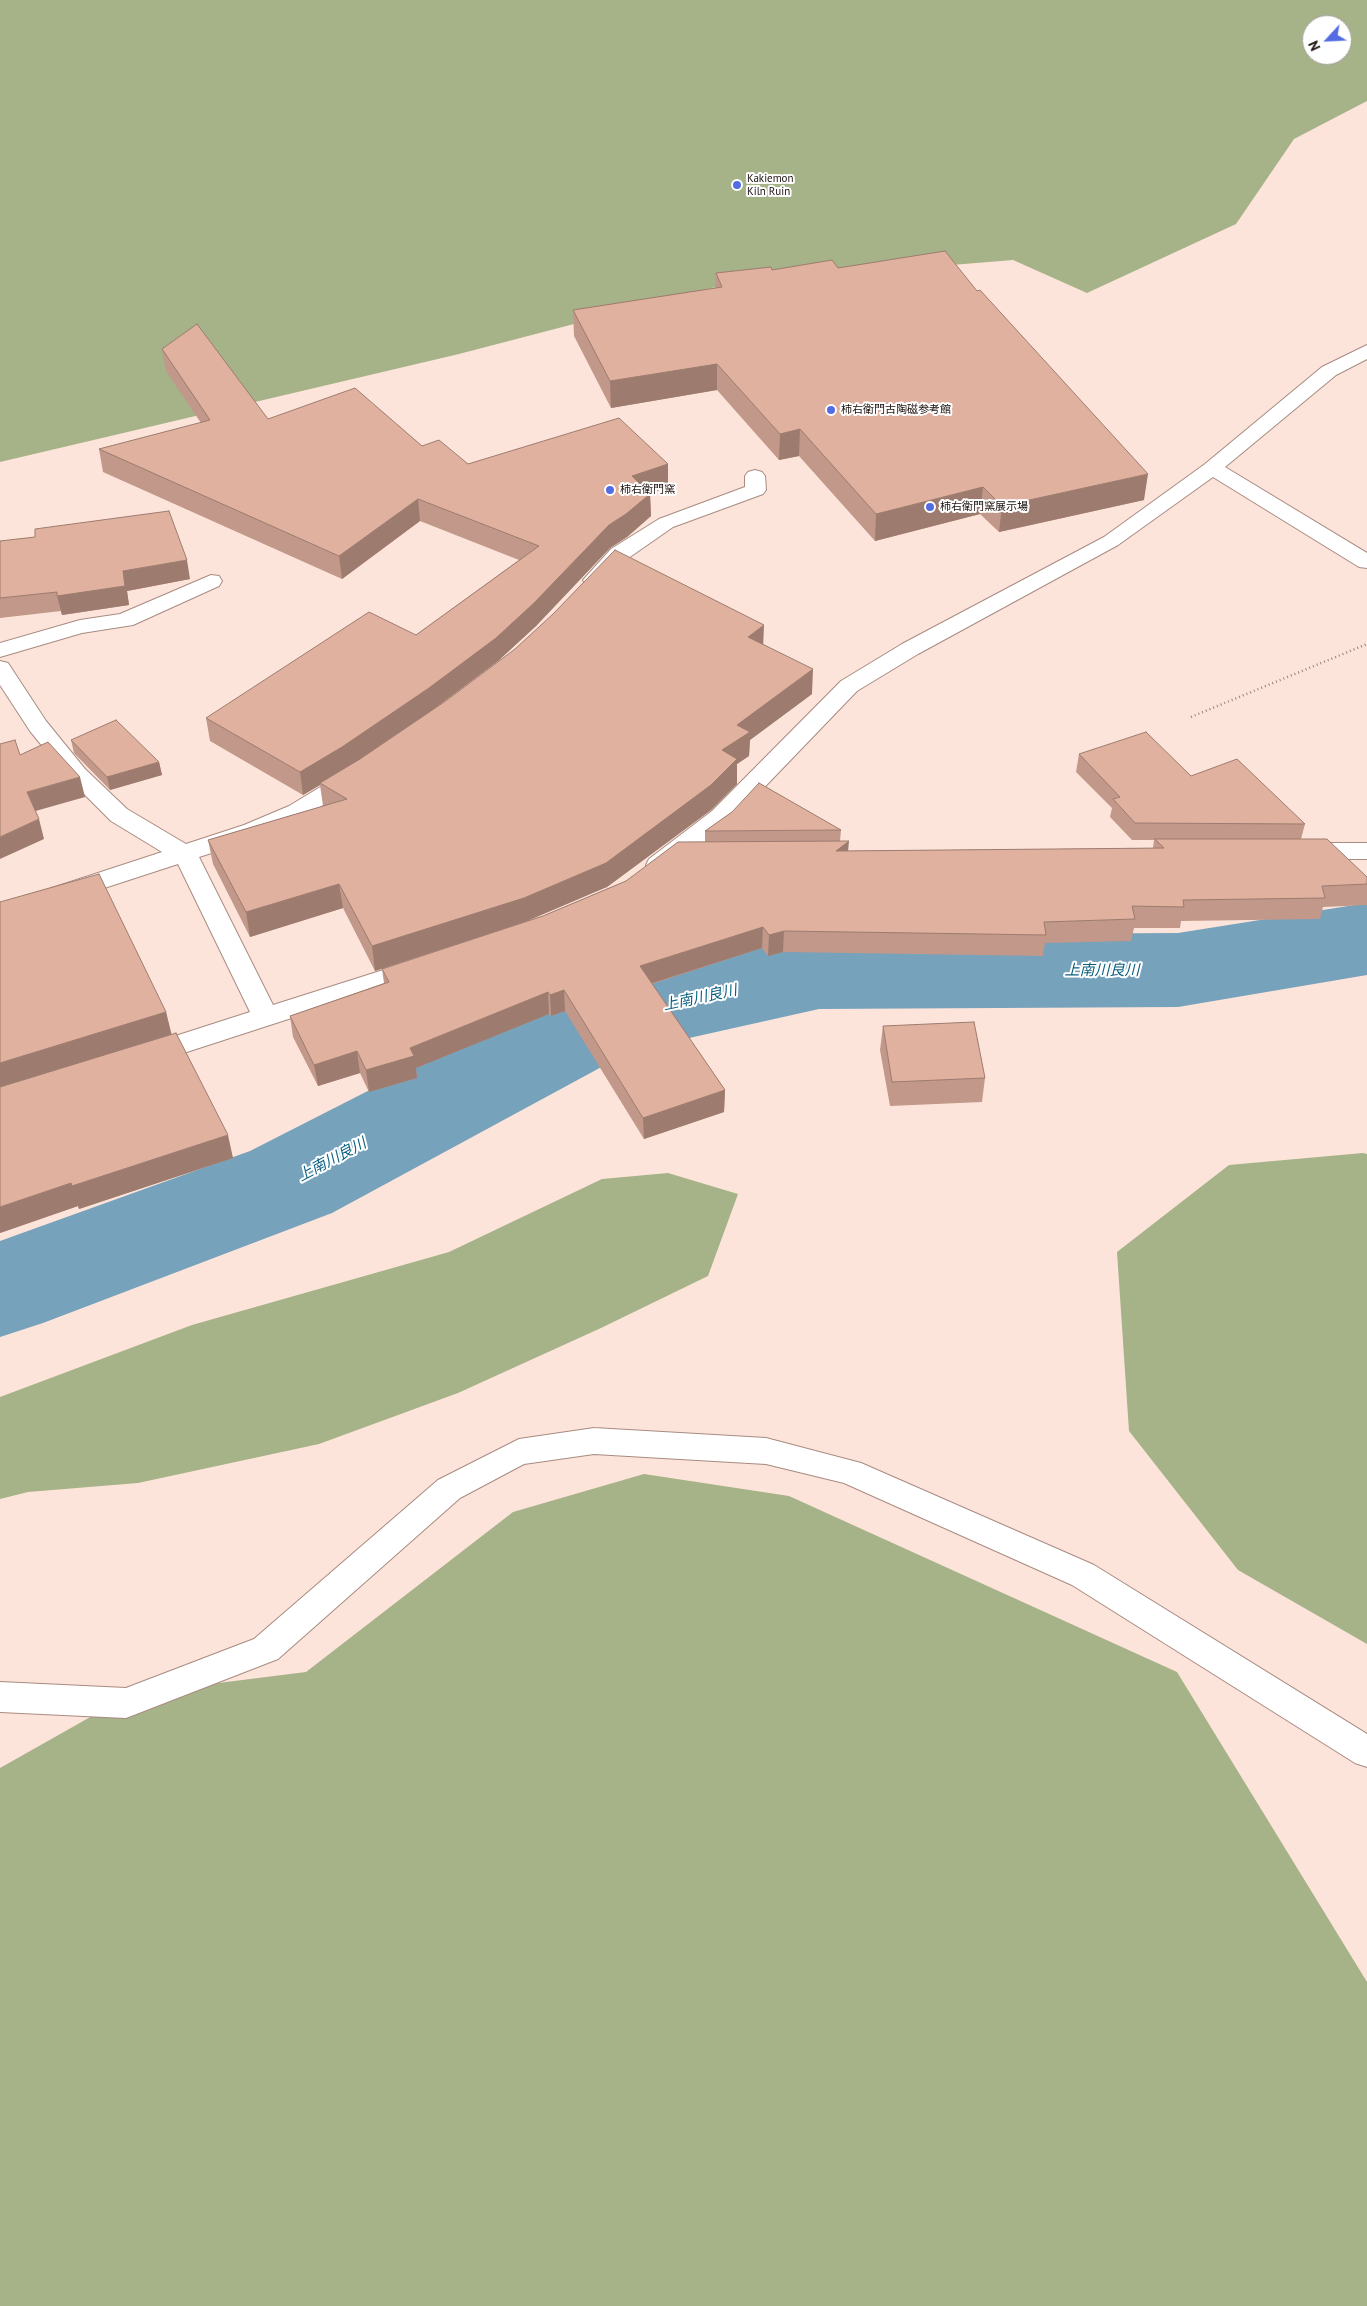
<!DOCTYPE html>
<meta charset="utf-8">
<style>
body{margin:0}
#map{position:relative;width:1367px;height:2306px;overflow:hidden;background:#fde4da;font-family:"PT Sans",sans-serif}
canvas{display:block}
.north{position:absolute;left:1302px;top:15px;width:50px;height:50px;box-sizing:border-box;background:#fff;border:1px solid #a4a09e;border-radius:50%;rotate:245deg;font-size:14px;font-weight:700;line-height:20px;text-align:center;color:#1b110d}
.north::after{content:'';display:block;margin:auto;width:18px;height:22px;background:#536ce2;clip-path:polygon(50% 0,100% 100%,50% 72%,0 100%)}
</style>
<div id="map">
<canvas width="1367" height="2306"></canvas>
<div class="north">N</div>
</div>
<script>
const c = document.querySelector('canvas').getContext('2d');
c.lineJoin = 'round';
function fillPath(path, color) { c.fillStyle = color; c.fill(path, 'evenodd'); }
const toPath = rows => new Path2D(rows.map(r => 'M' + r).join(''));
function trace(path, color, width, dash) { c.strokeStyle = color; c.lineWidth = width; c.lineCap = dash ? 'butt' : 'round'; c.setLineDash(dash || []); c.stroke(path); }
function write(font, color, halo, rows, align = 'center') {
  c.font = font + ' "PT Sans","Noto Sans JP",sans-serif'; c.lineWidth = 4; c.setLineDash([]); c.textBaseline = 'middle'; c.strokeStyle = halo; c.fillStyle = color; for (const [text, x, y, turn = 0] of rows) {
    c.save(); c.translate(x, y); c.rotate((+turn || 0) * Math.PI / 180); c.textAlign = isNaN(turn) ? turn : align; if (halo) c.strokeText(text, 0, 0); c.fillText(text, 0, 0); c.restore();
  }
}
fillPath(toPath([
 [0,0,1367,0,1367,101,1294,139,1236,224,1087,293,1013,260,731,283,459,354,0,462],
 [1312,25,1342,25,1342,55,1312,55],
 [1363,1153,1367,1154,1367,1644,1238,1570,1129,1431,1117,1252,1229,1165],
 [668,1173,738,1194,708,1276,601,1328,458,1393,319,1444,138,1483,28,1492,0,1499,0,1397,192,1325,449,1252,602,1179],
 [644,1474,789,1496,1177,1672,1367,1982,1367,2306,0,2306,0,1768,131,1694,306,1672,513,1512]
]), '#a6b287');
fillPath(toPath([
 [1367,903,1367,975,1178,1007,819,1009,631,1051,332,1213,43,1323,0,1337,0,1241,250,1151,562,992,601,980,819,935,1178,933,1367,903]
]), '#76a2bc');
const minor = toPath([
 [1367,345,1367,359,1336,375,1225,467,1367,553,1367,568,1359,567,1213,477,1118,545,918,654,857,691,730,823,667,871,658,873,649,871,646,865,649,859,712,811,841,681,902,644,1104,537,1205,464,1322,367,1367,345],
 [755,470,762,472,765,476,766,490,763,494,673,527,627,559,602,585,594,586,586,585,583,580,611,549,659,519,745,487,745,476,748,472,755,470],
 [211,575,219,576,222,581,219,586,133,625,82,633,0,657,0,643,80,620,120,614,211,575],
 [0,661,8,663,46,721,85,769,127,809,186,844,244,825,289,806,345,772,353,769,361,772,365,777,361,782,305,816,262,837,199,857,273,1005,418,959,427,962,431,968,427,974,156,1062,147,1064,138,1062,134,1055,138,1048,250,1012,178,864,0,922,0,905,162,852,111,821,69,779,30,731,0,685,0,661],
 [1303,843,1367,843,1367,859,1303,859,1294,857,1291,851,1294,845,1303,843],
 [594,1428,766,1438,861,1463,1094,1565,1367,1734,1367,1767,1355,1763,1072,1585,844,1483,766,1464,594,1454,524,1464,460,1498,278,1659,126,1718,0,1712,0,1682,126,1688,254,1639,438,1480,519,1439,594,1428]
]);
trace(minor, '#a88b80', 2);
trace(toPath([
 [1191,717,1367,644]
]), '#97857e', 2.5, [1, 3]);
fillPath(minor, '#fff');
fillPath(toPath([
 [838,268,1144,500,999,532,980,514,875,541,799,456,779,460,717,390,611,408,574,336,573,310,715,288,716,273,772,270],
 [162,349,268,419,422,446,468,464,668,464,668,487,650,493,650,494,651,516,627,537,610,548,536,626,498,661,437,707,763,644,812,694,750,740,749,756,737,764,737,784,711,810,607,887,375,971,343,908,250,937,213,864,208,840,323,806,320,785,303,795,210,741,206,718,416,635,519,560,420,521,342,579,103,472,99,449,201,423,166,371],
 [0,541,190,579,127,591,129,605,62,615,61,611,0,618],
 [71,740,159,762,162,775,110,790,74,753],
 [1079,754,1191,776,1305,824,1301,839,1367,877,1367,905,1323,907,1320,919,1181,921,1180,928,1134,928,1131,941,1045,943,1043,956,783,952,768,956,762,948,652,984,725,1090,724,1112,644,1139,565,1011,551,1016,549,1014,416,1068,417,1078,369,1092,360,1073,318,1086,293,1037,290,1016,384,983,382,969,543,916,626,881,705,842,705,831,841,830,840,841,848,851,1153,848,1154,840,1132,840,1110,817,1112,808,1076,772],
 [0,902,166,1012,171,1034,233,1158,79,1209,78,1206,0,1233],
 [883,1026,985,1078,982,1102,890,1106,880,1050]
]), '#c19889');
fillPath(toPath([
 [717,364,717,390,611,408,610,381],
 [800,429,799,456,779,460,780,434],
 [668,464,668,487,632,499,632,476],
 [1148,474,1144,500,999,532,1002,506],
 [983,487,980,514,875,541,876,514],
 [650,494,651,516,627,537,610,548,536,626,498,661,431,711,345,770,320,783,320,785,303,795,300,772,609,525],
 [418,499,420,521,342,579,339,556],
 [187,560,190,579,127,591,129,605,62,615,57,596,123,571],
 [764,625,763,650,748,637],
 [813,669,812,694,750,740,749,756,737,764,737,784,711,810,607,887,525,922,375,971,372,946,722,750,737,725],
 [159,762,162,775,110,790,107,777],
 [80,777,85,797,32,812,27,792],
 [39,819,44,839,0,859,0,837],
 [849,841,847,862,836,851],
 [339,884,343,908,250,937,246,912],
 [763,927,762,948,640,987,640,966],
 [784,931,783,952,768,956,769,935],
 [564,990,565,1011,551,1016,550,995],
 [548,992,549,1014,416,1068,417,1078,369,1092,366,1070,410,1048],
 [166,1012,172,1036,0,1089,0,1063],
 [357,1051,360,1073,318,1086,314,1065],
 [725,1090,724,1112,644,1139,643,1118],
 [228,1135,233,1158,79,1209,72,1186],
 [71,1183,78,1206,0,1233,0,1207]
]), '#9d7c6f');
const building = toPath([
 [945,251,977,291,980,290,1148,474,1002,506,983,487,876,514,800,429,780,434,717,364,610,381,573,310,722,287,716,273,771,267,772,270,832,260,838,268,945,251],
 [197,324,268,419,355,388,422,446,439,440,468,464,619,418,668,464,632,476,650,494,626,514,609,525,534,603,496,638,429,688,342,747,300,772,206,718,369,612,416,635,539,546,418,499,339,556,99,449,210,420,162,349,197,324],
 [169,511,187,560,123,571,125,586,57,596,57,592,0,598,0,541,35,537,35,529,169,511],
 [615,550,764,625,748,637,813,669,737,725,750,732,722,750,737,759,711,785,606,863,524,898,372,946,339,884,246,912,208,840,347,799,320,783,360,759,447,700,515,649,553,614,615,550],
 [116,720,159,762,107,777,71,740,116,720],
 [1146,732,1191,776,1237,759,1305,824,1135,823,1113,799,1120,797,1079,754,1146,732],
 [15,740,20,755,48,742,80,777,27,792,39,819,0,837,0,744,15,740],
 [759,783,841,830,705,831,732,812,759,783],
 [1155,839,1327,839,1367,877,1367,884,1322,886,1325,898,1183,900,1184,907,1132,906,1135,919,1044,922,1046,935,784,931,769,935,763,927,640,966,725,1090,643,1118,564,990,550,995,548,992,410,1048,414,1056,366,1070,357,1051,314,1065,290,1016,389,982,382,969,543,916,626,881,678,842,849,841,836,851,1164,848,1155,839],
 [99,874,166,1012,0,1063,0,902,99,874],
 [974,1022,985,1078,892,1082,883,1026,974,1022],
 [176,1033,228,1135,72,1186,71,1183,0,1207,0,1087,176,1033]
]);
fillPath(building, '#e0b19f');
trace(building, '#9d7c6f', 1);
for (const [x, y, r, color] of [
 [737,185,5,"#536ce2"],
 [831,410,5,"#536ce2"],
 [610,490,5,"#536ce2"],
 [930,507,5,"#536ce2"]
]) { const dot = new Path2D(); dot.arc(x, y, r, 0, 2 * Math.PI); c.fillStyle = color; c.fill(dot); trace(dot, '#fff', 2); }
write('11px', '#1b110d', '#fff', [
 ["Kakiemon",747,179],
 ["Kiln Ruin",747,192],
 ["柿右衛門古陶磁参考館",841,410],
 ["柿右衛門窯",620,490],
 ["柿右衛門窯展示場",940,507]
], 'left');
write('italic 15px', '#095e80', '#fff', [
 ["上南川良川",1102,971],
 ["上南川良川",700,998,-12],
 ["上南川良川",332,1160,-28]
]);
</script>
